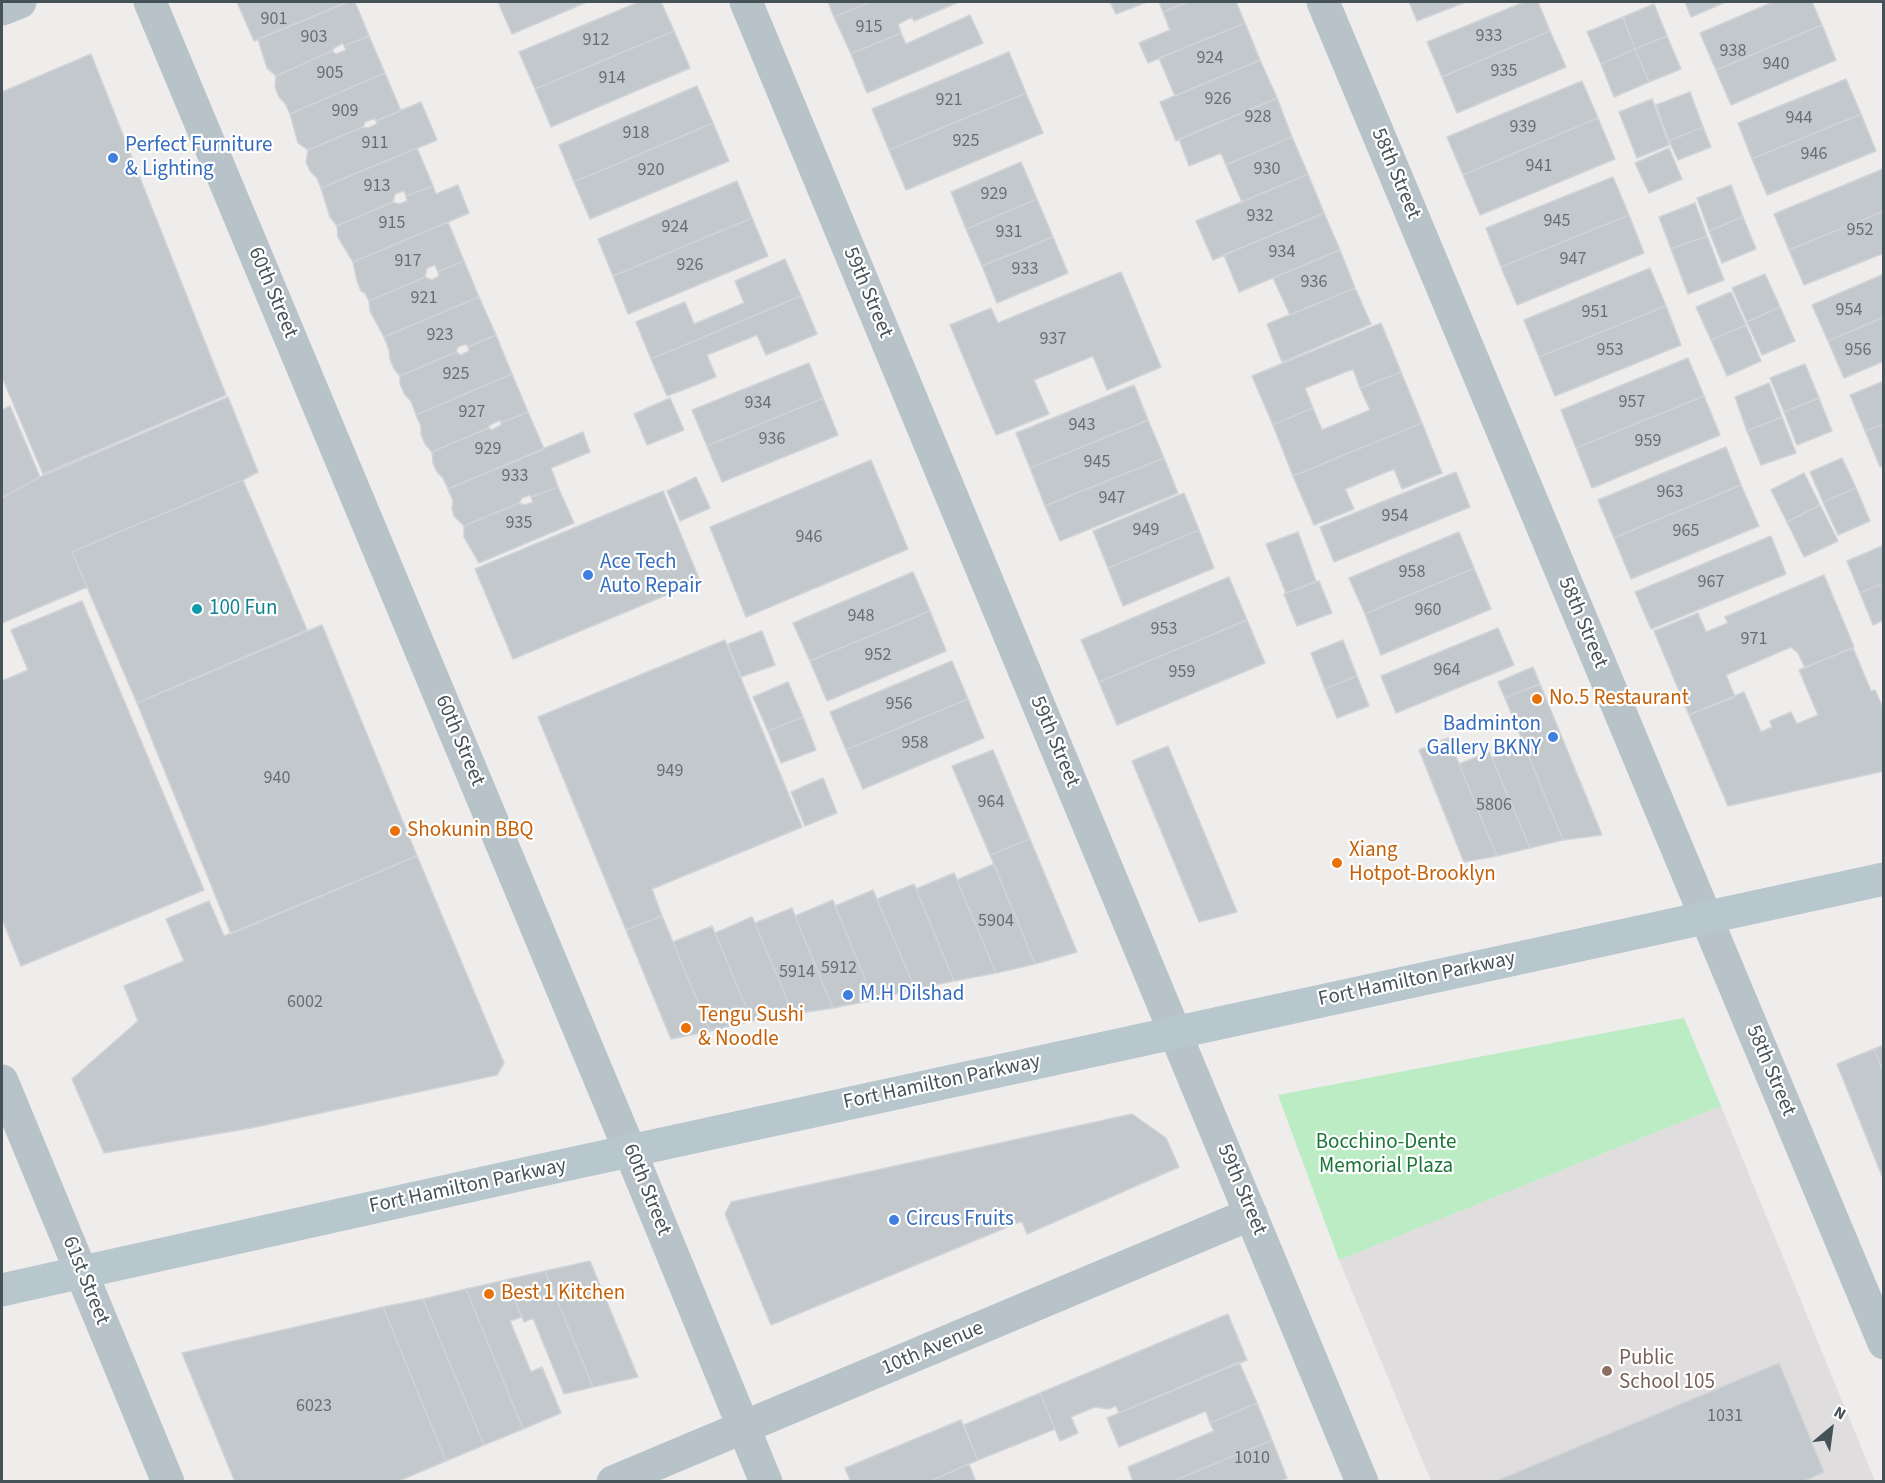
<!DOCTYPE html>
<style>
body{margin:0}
#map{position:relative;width:1885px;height:1483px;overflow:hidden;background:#efecec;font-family:"Source Sans 3",sans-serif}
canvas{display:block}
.frame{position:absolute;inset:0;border:3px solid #455358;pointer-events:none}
.north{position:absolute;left:1801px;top:1399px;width:60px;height:60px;-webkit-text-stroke:4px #fff;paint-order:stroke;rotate:29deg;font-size:16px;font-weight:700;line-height:24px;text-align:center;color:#455358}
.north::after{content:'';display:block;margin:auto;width:21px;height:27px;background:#455358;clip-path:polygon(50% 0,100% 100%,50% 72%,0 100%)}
</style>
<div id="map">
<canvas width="1885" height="1483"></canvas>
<div class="frame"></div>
<div class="north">N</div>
</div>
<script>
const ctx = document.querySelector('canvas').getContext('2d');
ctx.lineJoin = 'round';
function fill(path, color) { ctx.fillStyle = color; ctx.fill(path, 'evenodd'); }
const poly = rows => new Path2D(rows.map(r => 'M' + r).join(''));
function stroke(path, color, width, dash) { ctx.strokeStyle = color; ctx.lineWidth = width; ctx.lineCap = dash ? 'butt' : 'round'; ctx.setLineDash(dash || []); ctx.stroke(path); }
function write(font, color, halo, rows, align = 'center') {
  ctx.font = font + ' "Source Sans 3",sans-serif'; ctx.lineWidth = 4.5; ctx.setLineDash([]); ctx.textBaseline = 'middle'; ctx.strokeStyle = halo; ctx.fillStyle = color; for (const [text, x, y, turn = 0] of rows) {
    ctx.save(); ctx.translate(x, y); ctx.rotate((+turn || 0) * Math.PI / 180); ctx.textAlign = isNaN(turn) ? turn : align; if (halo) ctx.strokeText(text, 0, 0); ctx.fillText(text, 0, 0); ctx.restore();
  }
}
const education = poly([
 [1721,1106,1875,1481,1431,1481,1339,1260]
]);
const green = poly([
 [1684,1018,1721,1106,1339,1260,1278,1095]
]);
const building = poly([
 [237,2,348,2,254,41,237,2],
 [348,2,355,2,369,36,344,46,343,43,334,48,332,51,276,76,267,68,258,39,348,2],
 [498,2,587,2,512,34,498,2],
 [639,2,661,2,674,31,535,89,519,52,639,2],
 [828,2,870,2,834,17,828,2],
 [870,2,959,2,914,21,912,17,898,24,901,33,851,54,834,17,870,2],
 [1110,2,1147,2,1116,14,1110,2],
 [1159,2,1188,2,1163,12,1159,2],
 [1188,2,1236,2,1245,23,1148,63,1139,43,1170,30,1163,12,1188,2],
 [1409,2,1466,2,1417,21,1409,2],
 [1524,2,1538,2,1550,31,1442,77,1427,42,1524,2],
 [1685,2,1726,2,1691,17,1685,2],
 [1773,2,1812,2,1822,25,1716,70,1700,33,1773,2],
 [1654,4,1667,36,1635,49,1623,17,1654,4],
 [970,15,983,43,867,93,851,54,901,33,906,44,970,15],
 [1623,17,1635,49,1601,64,1587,32,1623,17],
 [1245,23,1260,60,1175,96,1159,58,1245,23],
 [1822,25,1836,60,1731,105,1716,70,1822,25],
 [674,31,690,68,551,127,535,89,674,31],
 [1550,31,1566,67,1457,113,1442,77,1550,31],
 [369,36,385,73,290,114,285,103,279,97,275,87,276,76,332,51,336,54,346,50,344,46,369,36],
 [1667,36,1681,69,1649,82,1635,49,1667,36],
 [1635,49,1649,82,1614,97,1601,64,1635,49],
 [1009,52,1026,93,889,150,872,109,1009,52],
 [91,54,226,395,43,474,2,377,2,92,91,54],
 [1260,60,1277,98,1176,141,1160,102,1260,60],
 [385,73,401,111,376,121,375,118,365,122,363,127,308,150,298,143,290,114,385,73],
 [1846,79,1861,114,1752,159,1738,123,1846,79],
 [1582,81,1598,118,1463,175,1447,137,1582,81],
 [697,86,713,123,574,182,559,145,697,86],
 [1690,92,1703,127,1669,141,1656,105,1690,92],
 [1026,93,1043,133,906,190,889,150,1026,93],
 [1277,98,1292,137,1226,165,1221,153,1189,166,1179,139,1277,98],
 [1652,99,1669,145,1637,158,1619,112,1652,99],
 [421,102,437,140,321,188,317,178,310,171,306,162,308,150,363,127,368,128,377,124,376,121,421,102],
 [1861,114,1876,151,1767,195,1752,159,1861,114],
 [1598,118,1615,159,1480,215,1463,175,1598,118],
 [713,123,729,161,590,219,574,182,713,123],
 [1703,127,1711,147,1678,160,1669,141,1703,127],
 [1292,137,1308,174,1242,202,1226,165,1292,137],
 [417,148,433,186,406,196,404,191,395,194,393,202,337,226,330,217,321,188,417,148],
 [1669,148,1682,179,1649,193,1635,163,1669,148],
 [1021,162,1037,199,966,229,951,192,1021,162],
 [1883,169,1884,211,1789,250,1774,214,1883,169],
 [1308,174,1324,213,1213,260,1196,221,1308,174],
 [1613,177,1629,215,1501,267,1486,228,1613,177],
 [737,181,752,218,613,276,598,239,737,181],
 [458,185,469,213,448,222,353,262,338,237,337,226,393,202,399,204,407,201,406,196,433,186,436,194,458,185],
 [1731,185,1743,217,1709,231,1697,198,1731,185],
 [1037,199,1053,237,982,266,966,229,1037,199],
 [1695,203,1707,236,1671,249,1659,217,1695,203],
 [1884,211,1884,253,1804,285,1789,250,1884,211],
 [1324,213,1340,250,1239,292,1224,255,1324,213],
 [1629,215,1644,253,1517,305,1501,267,1629,215],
 [1743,217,1756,249,1722,263,1709,231,1743,217],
 [752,218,768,256,628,314,613,276,752,218],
 [448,222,464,261,438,272,435,265,427,268,425,277,369,301,365,293,361,291,357,281,353,262,448,222],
 [1707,236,1724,280,1688,294,1671,249,1707,236],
 [1053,237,1068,273,997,303,982,266,1053,237],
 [1340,250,1355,288,1290,315,1273,278,1340,250],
 [785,259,801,296,651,359,636,322,685,302,694,324,744,303,735,281,785,259],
 [464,261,479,297,384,337,370,311,369,301,425,277,432,280,439,276,438,272,464,261],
 [1650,268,1666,306,1539,357,1524,320,1650,268],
 [1121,272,1161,367,1107,390,1093,356,1034,380,1049,414,996,435,950,325,991,308,998,323,1121,272],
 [1765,274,1780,307,1747,322,1732,288,1765,274],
 [1884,274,1884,317,1828,341,1812,305,1884,274],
 [1355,288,1371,324,1282,362,1267,324,1355,288],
 [1731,292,1746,325,1711,340,1696,307,1731,292],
 [801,296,817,334,766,355,757,335,707,355,716,377,667,396,651,359,801,296],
 [479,297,496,335,468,347,466,344,458,347,456,352,400,376,394,369,390,359,389,350,384,337,479,297],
 [1666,306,1681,345,1555,396,1539,357,1666,306],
 [1780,307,1795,341,1762,355,1747,322,1780,307],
 [1884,317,1884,361,1844,378,1828,341,1884,317],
 [1381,323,1401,372,1360,388,1353,369,1305,388,1313,408,1273,425,1252,376,1381,323],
 [1746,325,1761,361,1727,376,1711,340,1746,325],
 [496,335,512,374,416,415,411,401,405,395,400,384,400,376,456,352,461,355,469,351,468,347,496,335],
 [1688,358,1704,396,1576,448,1561,410,1688,358],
 [809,363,823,398,707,446,692,410,809,363],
 [1805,364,1819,398,1784,412,1770,378,1805,364],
 [1401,372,1422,423,1293,476,1273,425,1313,408,1322,430,1370,410,1360,388,1401,372],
 [512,374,528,412,501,423,500,420,490,425,488,428,432,452,425,444,421,434,421,426,416,415,512,374],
 [1884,381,1884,424,1865,431,1850,395,1884,381],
 [1769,383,1782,417,1747,431,1735,397,1769,383],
 [1134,385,1148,420,1030,468,1016,433,1134,385],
 [1704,396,1720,435,1592,488,1576,448,1704,396],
 [228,397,258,472,243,480,72,552,87,587,2,623,2,498,40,477,228,397],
 [670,398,684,430,647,445,634,414,670,398],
 [823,398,838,435,722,482,707,446,823,398],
 [1819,398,1832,431,1797,445,1784,412,1819,398],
 [10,406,40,477,2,498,2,410,10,406],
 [528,412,544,449,448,489,443,478,437,472,433,463,432,452,488,428,492,430,501,425,501,423,528,412],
 [1782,417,1796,453,1761,465,1747,431,1782,417],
 [1148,420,1164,458,1045,506,1030,468,1148,420],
 [1422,423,1442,473,1402,489,1394,469,1345,489,1354,509,1314,525,1293,476,1422,423],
 [1884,424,1884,466,1880,467,1865,431,1884,424],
 [583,432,590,452,551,468,558,487,531,497,530,495,522,498,519,503,464,526,454,516,452,509,453,501,448,489,583,432],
 [1726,447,1741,485,1614,538,1598,500,1726,447],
 [1164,458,1178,493,1060,541,1045,506,1164,458],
 [1842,458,1856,488,1823,502,1810,472,1842,458],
 [871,460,908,549,746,617,710,527,871,460],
 [1456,472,1470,507,1334,562,1320,527,1456,472],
 [1804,473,1820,505,1787,522,1771,490,1804,473],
 [696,477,710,508,680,521,667,491,696,477],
 [243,480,307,630,137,703,72,552,243,480],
 [1741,485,1759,526,1631,579,1614,538,1741,485],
 [558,487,574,523,479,563,464,537,464,526,519,503,525,505,533,502,531,497,558,487],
 [1856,488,1870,521,1838,535,1823,502,1856,488],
 [663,491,700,581,513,659,475,569,663,491],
 [1184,493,1199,530,1108,568,1093,531,1184,493],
 [1820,505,1838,541,1804,557,1787,522,1820,505],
 [1199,530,1214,568,1123,606,1108,568,1199,530],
 [1298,532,1316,581,1286,593,1266,544,1298,532],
 [1459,532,1474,568,1365,614,1349,578,1459,532],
 [1771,536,1786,574,1651,629,1635,592,1771,536],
 [1882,546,1884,551,1884,583,1860,593,1847,561,1882,546],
 [1474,568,1491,609,1381,655,1365,614,1474,568],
 [913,572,930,611,810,661,793,623,913,572],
 [1824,575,1854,647,1805,668,1798,653,1791,647,1726,675,1735,697,1689,715,1654,631,1698,613,1706,632,1728,623,1725,617,1824,575],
 [1229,577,1247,620,1099,682,1081,640,1229,577],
 [1319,581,1332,613,1297,626,1284,594,1319,581],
 [1884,583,1884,620,1873,625,1860,593,1884,583],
 [82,601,204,890,21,966,2,919,2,681,28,670,11,630,82,601],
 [930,611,946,651,827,701,810,661,930,611],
 [1247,620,1265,663,1117,725,1099,682,1247,620],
 [322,625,417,856,231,934,137,703,322,625],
 [1498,628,1514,665,1396,713,1381,676,1498,628],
 [762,631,775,665,741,677,728,644,762,631],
 [725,640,802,827,652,889,662,916,626,930,538,717,725,640],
 [1343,640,1357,676,1325,689,1311,653,1343,640],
 [1853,648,1871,691,1875,690,1884,710,1884,771,1728,806,1689,715,1744,692,1761,732,1772,727,1770,721,1791,712,1797,724,1818,715,1799,670,1853,648],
 [952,661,968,699,846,750,830,712,952,661],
 [1533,667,1540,684,1505,698,1498,682,1533,667],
 [1357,676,1369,706,1337,718,1325,689,1357,676],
 [788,682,803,717,768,731,753,697,788,682],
 [1540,684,1602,835,1563,840,1505,698,1540,684],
 [968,699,984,738,863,789,846,750,968,699],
 [803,717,816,750,781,763,768,731,803,717],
 [1448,738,1459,764,1497,856,1464,862,1419,750,1448,738],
 [1524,745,1563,840,1530,848,1492,758,1524,745],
 [1168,746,1186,789,1237,912,1199,922,1132,761,1168,746],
 [993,750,1030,839,990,855,952,766,993,750],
 [1489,752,1492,758,1530,848,1497,856,1459,764,1489,752],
 [823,778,837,813,805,826,791,792,823,778],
 [1030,839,1077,952,1035,964,990,855,1030,839],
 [417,856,504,1063,497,1075,251,1128,104,1153,72,1079,138,1021,124,986,184,961,166,919,209,901,224,936,417,856],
 [994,864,1035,964,996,973,957,880,994,864],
 [954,873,957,880,996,973,954,981,916,889,954,873],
 [914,884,954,981,915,989,877,899,914,884],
 [873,890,915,989,874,1000,835,906,873,890],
 [833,900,835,906,874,1000,833,1008,804,938,795,916,833,900],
 [792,908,795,916,833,1008,793,1014,755,923,792,908],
 [662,916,673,942,710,1031,671,1039,626,930,662,916],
 [752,917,755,923,793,1014,752,1021,715,933,752,917],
 [712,926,752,1021,710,1031,673,942,712,926],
 [1884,1045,1884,1074,1874,1049,1884,1045],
 [1874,1049,1884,1074,1884,1181,1837,1064,1874,1049],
 [1132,1114,1166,1138,1179,1167,1027,1234,1022,1221,771,1325,725,1214,731,1202,1132,1114],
 [590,1261,638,1377,593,1387,545,1271,590,1261],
 [545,1271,593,1387,564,1394,533,1318,524,1322,506,1280,545,1271],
 [506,1280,522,1317,510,1321,531,1372,542,1367,561,1413,523,1429,466,1289,506,1280],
 [466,1289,523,1429,484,1445,423,1299,466,1289],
 [423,1299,484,1445,446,1461,383,1307,423,1299],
 [383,1307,446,1461,396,1482,235,1482,182,1353,383,1307],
 [1228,1314,1247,1360,1119,1413,1116,1406,1108,1409,1095,1407,1071,1417,1078,1433,1060,1441,1040,1393,1228,1314],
 [1239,1362,1257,1403,1210,1423,1206,1411,1119,1447,1107,1418,1239,1362],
 [1779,1363,1824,1472,1802,1482,1494,1482,1779,1363],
 [1040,1393,1055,1429,978,1460,964,1425,1040,1393],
 [1257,1403,1272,1440,1171,1482,1133,1482,1128,1467,1214,1431,1210,1423,1257,1403],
 [961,1420,978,1460,928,1482,851,1482,845,1468,961,1420],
 [1272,1440,1287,1478,1279,1482,1171,1482,1272,1440],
 [969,1464,976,1482,928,1482,969,1464]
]);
const street = poly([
 [150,2,630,1151,766,1482],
 [746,2,1362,1482],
 [1323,2,1884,1343],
 [2,9,20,2],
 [2,1081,168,1482],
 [613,1482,1251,1214]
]);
const secondary = poly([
 [2,1290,528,1173,1884,879]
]);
const markers = [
 [113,158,6,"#3f7fe0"],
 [588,575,6,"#3f7fe0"],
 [197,609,6,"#0f9aa8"],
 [1537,699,6,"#e8710a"],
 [1553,737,6,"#3f7fe0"],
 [395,831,6,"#e8710a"],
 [1337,863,6,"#e8710a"],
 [848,995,6,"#3f7fe0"],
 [686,1028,6,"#e8710a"],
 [894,1220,6,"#3f7fe0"],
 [489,1294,6,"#e8710a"],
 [1607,1371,6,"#8d6e63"]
];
const numberNames = [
 ["901",274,20],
 ["915",869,28],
 ["933",1489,37],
 ["903",314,38],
 ["912",596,41],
 ["938",1733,52],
 ["924",1210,59],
 ["940",1776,65],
 ["935",1504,72],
 ["905",330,74],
 ["914",612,79],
 ["926",1218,100],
 ["921",949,101],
 ["909",345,112],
 ["928",1258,118],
 ["944",1799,119],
 ["939",1523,128],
 ["918",636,134],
 ["925",966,142],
 ["911",375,144],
 ["946",1814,155],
 ["941",1539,167],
 ["930",1267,170],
 ["920",651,171],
 ["913",377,187],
 ["929",994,195],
 ["932",1260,217],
 ["945",1557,222],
 ["915",392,224],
 ["924",675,228],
 ["952",1860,231],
 ["931",1009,233],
 ["934",1282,253],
 ["947",1573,260],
 ["917",408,262],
 ["926",690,266],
 ["933",1025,270],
 ["936",1314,283],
 ["921",424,299],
 ["954",1849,311],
 ["951",1595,313],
 ["923",440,336],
 ["937",1053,340],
 ["953",1610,351],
 ["956",1858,351],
 ["925",456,375],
 ["957",1632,403],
 ["934",758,404],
 ["927",472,413],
 ["943",1082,426],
 ["936",772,440],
 ["959",1648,442],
 ["929",488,450],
 ["945",1097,463],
 ["933",515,477],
 ["963",1670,493],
 ["947",1112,499],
 ["954",1395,517],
 ["935",519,524],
 ["949",1146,531],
 ["965",1686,532],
 ["946",809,538],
 ["958",1412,573],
 ["967",1711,583],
 ["960",1428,611],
 ["948",861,617],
 ["953",1164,630],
 ["971",1754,640],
 ["952",878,656],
 ["964",1447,671],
 ["959",1182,673],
 ["956",899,705],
 ["958",915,744],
 ["949",670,772],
 ["940",277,779],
 ["964",991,803],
 ["5806",1494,806],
 ["5904",996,922],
 ["5912",839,969],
 ["5914",797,973],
 ["6002",305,1003],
 ["6023",314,1407],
 ["1031",1725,1417],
 ["1010",1252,1459]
];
const shopNames = [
 ["Perfect Furniture",125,146],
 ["& Lighting",125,170],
 ["Ace Tech",600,563],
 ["Auto Repair",600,587],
 ["Badminton",1541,725,"right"],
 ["Gallery BKNY",1541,749,"right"],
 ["M.H Dilshad",860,995],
 ["Circus Fruits",906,1220]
];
const streetNames = [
 ["58th Street",1395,174,67],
 ["60th Street",272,293,67],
 ["59th Street",867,293,67],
 ["58th Street",1582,623,67],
 ["60th Street",459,741,67],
 ["59th Street",1054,742,67],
 ["Fort Hamilton Parkway",1417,980,-12],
 ["58th Street",1770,1071,67],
 ["Fort Hamilton Parkway",942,1083,-12],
 ["Fort Hamilton Parkway",468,1187,-12],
 ["60th Street",646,1190,68],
 ["59th Street",1241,1190,67],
 ["61st Street",85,1281,68],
 ["10th Avenue",933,1349,-23]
];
const cultureNames = [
 ["100 Fun",209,609]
];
const foodNames = [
 ["No.5 Restaurant",1549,699],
 ["Shokunin BBQ",407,831],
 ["Xiang",1349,851],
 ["Hotpot-Brooklyn",1349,875],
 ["Tengu Sushi",698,1016],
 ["& Noodle",698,1040],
 ["Best 1 Kitchen",501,1294]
];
const parkNames = [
 ["Bocchino-Dente",1386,1143],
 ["Memorial Plaza",1386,1167]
];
const educationNames = [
 ["Public",1619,1359],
 ["School 105",1619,1383]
];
fill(education, '#dfdddd');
fill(green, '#bbecc4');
fill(building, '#c3c8cc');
stroke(building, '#d0d3d7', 1.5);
stroke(street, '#b7c3c8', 33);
stroke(secondary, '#b8c6cd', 33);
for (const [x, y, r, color] of markers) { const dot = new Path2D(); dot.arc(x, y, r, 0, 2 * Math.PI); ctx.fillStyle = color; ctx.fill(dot); stroke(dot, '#fff', 2); }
write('18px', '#647075', null, numberNames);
write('21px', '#366cbe', '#fff', shopNames, 'left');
write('21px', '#455358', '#fff', streetNames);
write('21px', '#0d838f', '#fff', cultureNames, 'left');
write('21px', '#c56008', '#fff', foodNames, 'left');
write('21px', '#1a7537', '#fff', parkNames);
write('21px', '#785e54', '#fff', educationNames, 'left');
</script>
